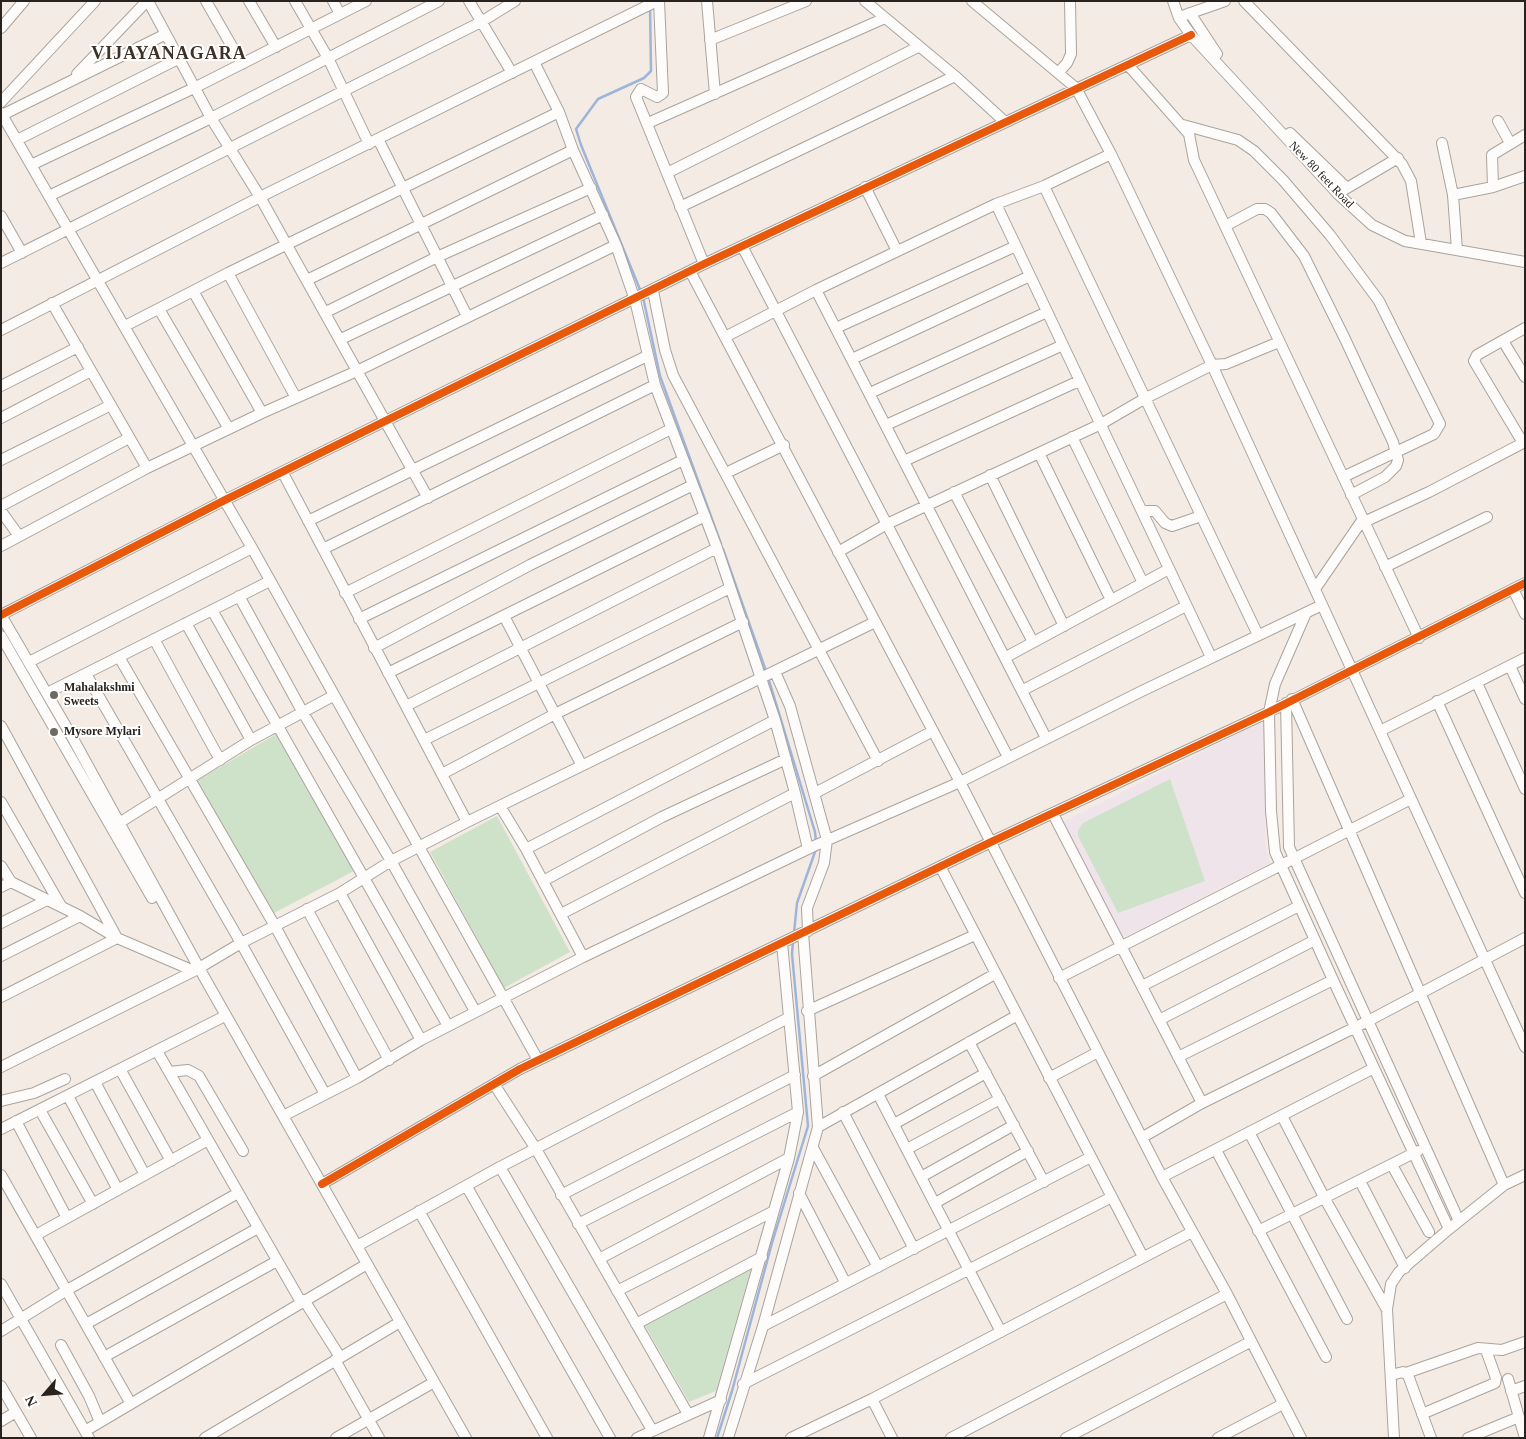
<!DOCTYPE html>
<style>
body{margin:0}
#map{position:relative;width:1526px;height:1439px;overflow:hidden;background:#f4ece4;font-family:"Times New Roman",serif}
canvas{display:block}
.frame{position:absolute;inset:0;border:2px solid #28231e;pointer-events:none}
.north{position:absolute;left:20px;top:1369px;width:50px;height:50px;-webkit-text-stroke:4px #fff;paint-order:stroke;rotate:243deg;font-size:14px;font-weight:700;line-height:20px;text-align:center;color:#28231e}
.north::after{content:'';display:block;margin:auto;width:18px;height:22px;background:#28231e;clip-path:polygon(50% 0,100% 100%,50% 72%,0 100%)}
</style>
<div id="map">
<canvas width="1526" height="1439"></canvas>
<div class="frame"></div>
<div class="north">N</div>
</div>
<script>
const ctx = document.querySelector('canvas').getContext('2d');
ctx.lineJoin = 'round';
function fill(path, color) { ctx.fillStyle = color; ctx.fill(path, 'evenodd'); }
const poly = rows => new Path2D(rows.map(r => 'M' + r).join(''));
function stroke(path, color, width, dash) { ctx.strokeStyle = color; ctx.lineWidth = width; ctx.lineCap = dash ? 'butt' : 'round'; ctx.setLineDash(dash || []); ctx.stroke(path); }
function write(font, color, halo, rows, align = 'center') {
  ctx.font = font + ' "Times New Roman",serif'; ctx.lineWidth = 4; ctx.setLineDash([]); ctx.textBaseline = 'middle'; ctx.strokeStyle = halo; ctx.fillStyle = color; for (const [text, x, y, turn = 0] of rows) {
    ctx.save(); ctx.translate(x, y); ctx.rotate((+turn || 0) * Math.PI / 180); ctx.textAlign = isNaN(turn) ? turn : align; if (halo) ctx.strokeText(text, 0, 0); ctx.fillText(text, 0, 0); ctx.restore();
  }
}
const education = poly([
 [1267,719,1265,844,1270,863,1123,938,1063,822]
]);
const green = poly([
 [276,734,354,871,272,914,195,782],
 [1170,779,1205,881,1118,913,1078,836,1078,830,1083,823],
 [497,816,570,952,504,988,430,852],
 [752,1265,716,1391,689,1402,644,1324]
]);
const stream = poly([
 [641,292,581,145,576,129,598,99,644,78,651,71,650,7],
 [643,297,660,376,721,544],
 [723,549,766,671],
 [768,677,815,832,816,841],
 [794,933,797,903,816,849],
 [717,1438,732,1391,772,1243,808,1126,792,954,793,941]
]);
const minor = poly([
 [148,1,211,118,260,197,428,498],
 [206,1,242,64],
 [249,1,276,47],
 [295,1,328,58,369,144],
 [333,1,340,14],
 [469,1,512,73],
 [659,1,663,93,657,97,641,89,636,97,704,264],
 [707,1,715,94],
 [865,1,955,76,1004,121],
 [972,1,1076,88,1111,154,1212,365,1525,1047],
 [1173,1,1179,18,1191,35,1338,194,1372,225,1405,241,1525,262],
 [1244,1,1402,164,1411,181,1421,243],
 [1190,13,1217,54],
 [1185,15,1225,1],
 [1,28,24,1],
 [710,40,806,1],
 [534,62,559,112,573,150,616,245,635,300,655,385,717,548,775,720,795,793,808,849],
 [1128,65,1189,134,1194,160,1419,638],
 [1058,73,1067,63,1071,54,1070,1],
 [77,74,147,1],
 [1,102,95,1],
 [1,113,252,548,538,1060],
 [2,115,164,35],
 [1498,121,1510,143],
 [648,123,885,18],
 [1183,125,1238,140,1254,151,1283,180,1330,235,1379,301,1440,424,1434,434,1343,477],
 [1290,133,1347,188],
 [378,139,467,316],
 [17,140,178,59],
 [1442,143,1453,195,1457,250],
 [31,165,194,88,366,1],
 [667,173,918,47],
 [1044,186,1258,635],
 [865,187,897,251],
 [1493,187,1492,155,1525,135],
 [1342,191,1398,158],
 [1453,195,1493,187,1525,176],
 [49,196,211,118,439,1],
 [996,204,1211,657],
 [680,207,955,76],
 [1,216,22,253],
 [1225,226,1257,209,1265,209,1271,213,1304,256,1345,339,1393,442,1398,460,1396,466,1385,477,1351,495],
 [742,246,1008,757],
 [1,263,481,22,515,1],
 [690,271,960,782,1162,1177,1227,1294,1301,1438],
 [228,273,296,398],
 [307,280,573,150],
 [816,290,1046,738],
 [193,291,262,413],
 [653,291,665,350,673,375,878,761],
 [52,303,147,468],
 [159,309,229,429],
 [326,312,437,257,591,188],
 [125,326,228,273,559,112],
 [836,328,1016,246],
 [1,330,260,197,657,1],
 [725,337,816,290,996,204,1044,186,1111,154],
 [341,339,603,215],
 [1503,341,1525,377],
 [852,359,1030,276],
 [1,386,78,347],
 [870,393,1047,312],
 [1,418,91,371],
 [886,425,1063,345],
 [1072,437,1143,583],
 [1523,443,1474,361,1477,355,1525,328],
 [1039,453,1111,600],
 [1,460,111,405],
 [904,461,1079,381],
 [283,473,467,822],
 [726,473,784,445],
 [990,475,1064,626],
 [954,492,1033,642],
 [1,506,129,438],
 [1,511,19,536],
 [1142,511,1155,511,1165,523,1172,526,1201,516],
 [308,521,647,356],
 [1364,522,1429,492,1525,442],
 [1,546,147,468,262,413,357,371,616,245],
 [323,549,655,385],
 [838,552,887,524,1101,424,1144,399,1212,365,1226,364,1279,342],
 [1385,567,1487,517],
 [1315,589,1363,519],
 [1513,589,1525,614],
 [345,593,671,429],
 [239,596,302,711,391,861,475,1011],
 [212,610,448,1026],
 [1306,613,1275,684,1269,712,1271,811,1275,852,1333,980,1449,1229],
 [1,615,225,500,704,264,1191,35],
 [1,615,71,735,199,968,466,1438],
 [504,616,581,764],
 [359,619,683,460],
 [186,623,251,740],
 [1,636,152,898],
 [154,639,220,760],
 [374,648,530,565,693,485],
 [119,657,275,926,357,1078],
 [1006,657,1169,569],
 [29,662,252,548],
 [1510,666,1525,699],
 [775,672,790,706,827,840,824,863,807,908,808,931],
 [388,673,705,516],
 [86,674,241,943,325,1094],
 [1477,683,1525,789],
 [1023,690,1186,606],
 [47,693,270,581],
 [1292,699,1504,1185,1525,1175],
 [1437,701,1525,893],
 [1286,703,1289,847,1459,1221],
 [406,706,717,548],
 [1,726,117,938,1,997],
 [1380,731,1525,658],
 [424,740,730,588],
 [442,774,555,714,743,622],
 [815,793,933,731],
 [1,802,61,906],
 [500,806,526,849,583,957],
 [1053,814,1202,1103],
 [119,823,251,740,333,696],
 [526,849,775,720],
 [1,866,11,882,80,916,117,938,194,971],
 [941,868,1143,1257],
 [543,881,662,817,786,759],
 [1,887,11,882],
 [340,893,421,1040],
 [307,909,389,1060],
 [561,914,795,793],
 [1,923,47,900],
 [1,956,80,916],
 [1059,978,1411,799],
 [1142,986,1299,906],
 [807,1011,975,935],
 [1159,1020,1315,940],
 [969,1042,1044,1182],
 [157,1051,301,1302],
 [1178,1057,1333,980],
 [1,1067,194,971,241,943,340,893,391,861,467,822,875,622],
 [120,1069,171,1161],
 [169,1072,188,1070,199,1076,243,1151],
 [813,1076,995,974],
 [1049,1078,1098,1052],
 [95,1082,145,1175],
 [494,1084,536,1149,688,1414],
 [878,1094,1001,1332],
 [68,1096,118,1190],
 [1,1101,34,1093,65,1079],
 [40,1110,93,1204],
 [843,1112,914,1249],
 [283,1116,357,1078,421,1040,583,957,814,846,960,782,1142,691,1322,605],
 [1282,1116,1325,1199,1386,1308],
 [16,1121,67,1218],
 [894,1124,986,1073],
 [818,1127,1016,1016],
 [1,1129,221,1018],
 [1249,1132,1347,1319],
 [1143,1137,1202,1103,1368,1021,1525,938],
 [813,1148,878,1267],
 [907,1149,1000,1099],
 [1216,1150,1326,1357],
 [1392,1165,1429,1232],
 [500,1167,652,1430],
 [1,1175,131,1404],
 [921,1177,1014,1125],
 [1162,1177,1374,1068],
 [1360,1181,1405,1268],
 [322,1184,520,1069,991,842,1269,712,1525,583],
 [467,1187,610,1438],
 [799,1193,845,1282],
 [561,1195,795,1075],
 [935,1203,1028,1151],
 [419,1211,547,1438],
 [578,1224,798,1112],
 [1258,1231,1418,1151],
 [36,1235,208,1140],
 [357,1246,500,1167,788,1018],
 [599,1259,789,1158],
 [1,1284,89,1438],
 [617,1291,772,1212],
 [304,1300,340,1357],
 [86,1324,258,1228],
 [636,1324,762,1257],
 [763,1326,1091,1157],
 [1,1331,67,1290,238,1193],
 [61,1345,89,1396,100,1422],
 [104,1357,277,1261],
 [335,1360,379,1438],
 [1406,1373,1478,1348,1502,1350,1525,1342],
 [1391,1375,1403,1372,1408,1375,1431,1438],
 [1508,1379,1525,1438],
 [743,1384,1112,1197],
 [1,1386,31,1438],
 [1511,1391,1525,1386],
 [872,1399,892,1438],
 [1422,1414,1495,1383,1496,1378,1486,1350],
 [1,1421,16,1412],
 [85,1431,362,1267],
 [205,1438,395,1325],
 [336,1438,429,1385],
 [637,1438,721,1400],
 [709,1438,789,1158,798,1112,782,943],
 [728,1438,763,1326,818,1127,803,933],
 [791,1438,872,1399,1192,1232],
 [951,1438,1227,1294],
 [1066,1438,1250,1342],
 [1218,1438,1283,1404],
 [1394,1438,1387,1309,1391,1284,1399,1272,1449,1229,1504,1185],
 [1468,1438,1519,1417]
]);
const cycleway = poly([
 [1,615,225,500,704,264,1191,35],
 [322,1184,520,1069,991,842,1269,712,1525,583]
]);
const markers = [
 [54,695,5,"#6f6963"],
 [54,732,5,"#6f6963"]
];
const streetNames = [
 ["New 80 feet Road",1321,175,46]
];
const poiNames = [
 ["Mahalakshmi",64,688],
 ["Sweets",64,702],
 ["Mysore Mylari",64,732]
];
const districtNames = [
 ["VIJAYANAGARA",169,54]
];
fill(education, '#f0e4eb');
fill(green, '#cee2ca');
stroke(stream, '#9db5db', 2.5);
stroke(minor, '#a9a39e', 12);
stroke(minor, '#fdfcfb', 10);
stroke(cycleway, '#e8590c', 8);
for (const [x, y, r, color] of markers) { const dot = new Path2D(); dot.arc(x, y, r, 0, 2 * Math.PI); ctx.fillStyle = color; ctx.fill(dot); stroke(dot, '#fff', 2); }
write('12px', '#28231e', '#fff', streetNames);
write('bold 12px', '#28231e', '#fff', poiNames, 'left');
ctx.letterSpacing = '1px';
write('bold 18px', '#3d3228', '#fff', districtNames);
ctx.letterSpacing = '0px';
</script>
